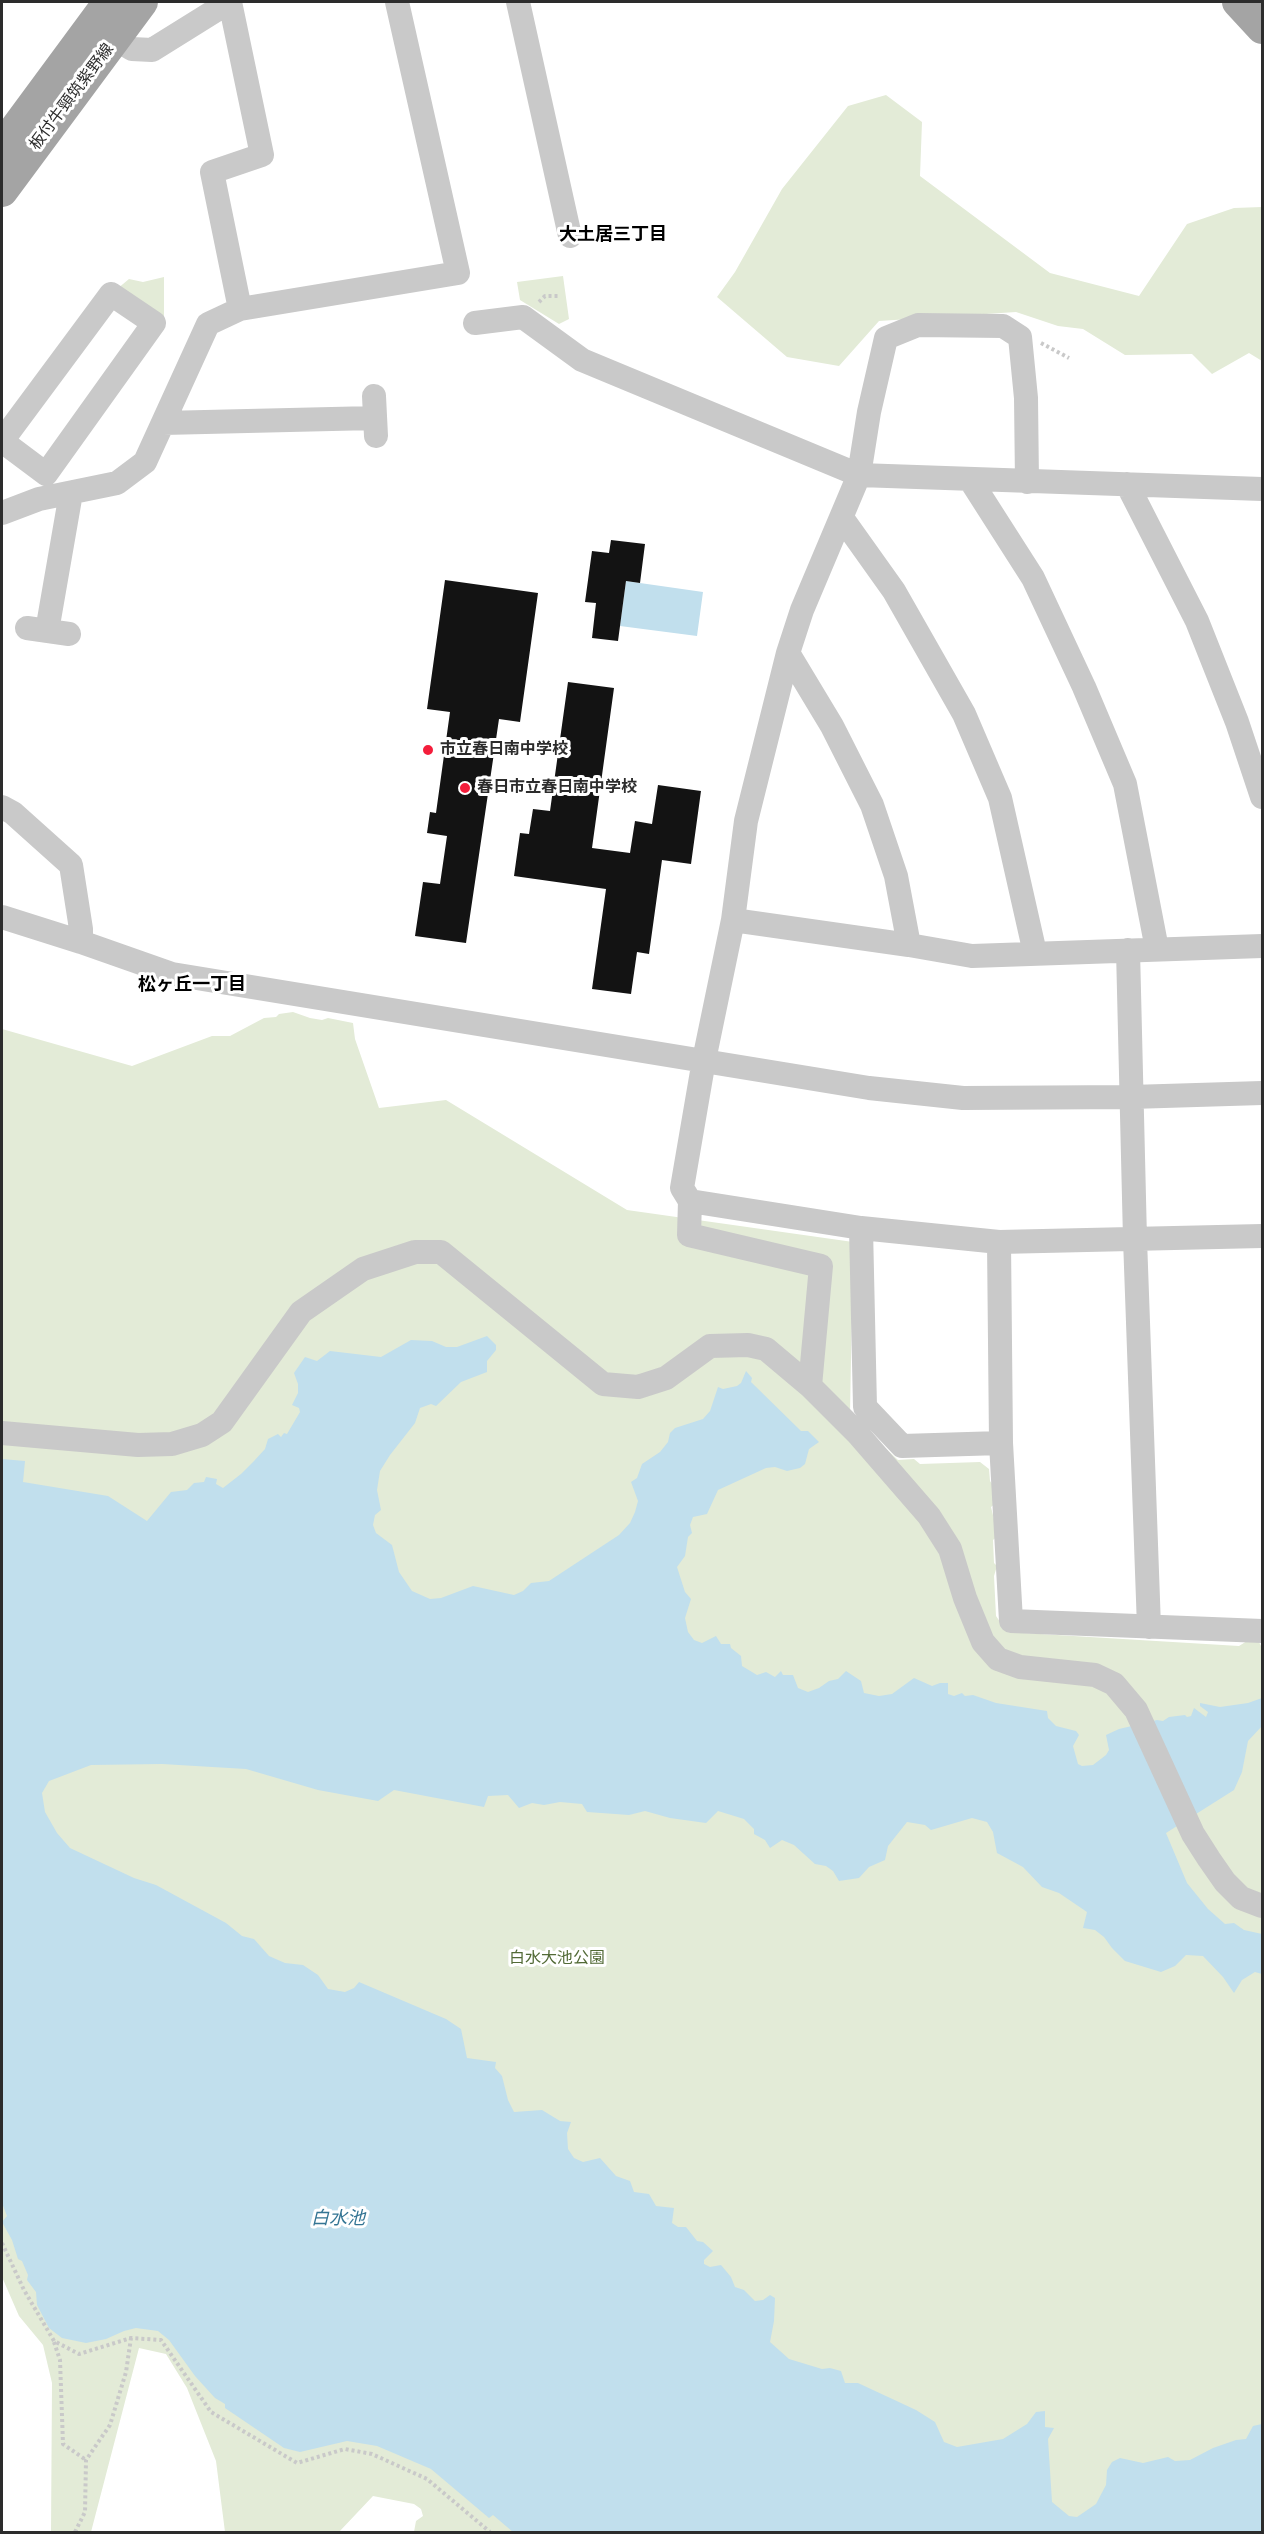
<!DOCTYPE html>
<meta charset="utf-8">
<style>
body{margin:0}
#map{position:relative;width:1264px;height:2534px;overflow:hidden;background:#fff;font-family:"Archivo Narrow",sans-serif}
canvas{display:block}
.frame{position:absolute;inset:0;border:3px solid #2c2c2c;pointer-events:none}
</style>
<div id="map">
<canvas width="1264" height="2534"></canvas>
<div class="frame"></div>
</div>
<script>
const ctx = document.querySelector('canvas').getContext('2d');
ctx.lineJoin = 'round';
function fill(path, color) { ctx.fillStyle = color; ctx.fill(path, 'evenodd'); }
const poly = rows => new Path2D(rows.map(r => 'M' + r).join(''));
function stroke(path, color, width, dash) { ctx.strokeStyle = color; ctx.lineWidth = width; ctx.lineCap = dash ? 'butt' : 'round'; ctx.setLineDash(dash || []); ctx.stroke(path); }
function write(font, color, halo, rows, align = 'center') {
  ctx.font = font + ' "Archivo Narrow","Noto Sans JP",sans-serif'; ctx.lineWidth = 6; ctx.setLineDash([]); ctx.textBaseline = 'middle'; ctx.strokeStyle = halo; ctx.fillStyle = color; for (const [text, x, y, turn = 0] of rows) {
    ctx.save(); ctx.translate(x, y); ctx.rotate((+turn || 0) * Math.PI / 180); ctx.textAlign = isNaN(turn) ? turn : align; if (halo) ctx.strokeText(text, 0, 0); ctx.fillText(text, 0, 0); ctx.restore();
  }
}
const green = poly([
 [886,95,922,122,920,176,1050,273,1139,296,1187,224,1234,208,1262,207,1262,361,1249,353,1212,374,1192,354,1125,355,1083,329,1058,326,1016,312,879,321,839,366,787,357,717,297,735,272,782,189,848,106],
 [563,276,569,319,559,324,520,300,517,282],
 [164,277,164,316,154,323,111,294,129,279,143,282],
 [293,1012,310,1018,322,1020,328,1018,353,1023,355,1039,379,1108,446,1100,627,1210,853,1242,850,1415,898,1460,914,1459,920,1464,980,1462,989,1469,990,1481,995,1488,997,1502,991,1507,998,1536,993,1540,994,1563,997,1566,994,1576,996,1616,1007,1632,1239,1646,1247,1641,1259,1642,1262,1648,1262,2532,414,2532,416,2521,423,2516,421,2509,414,2504,373,2496,339,2532,225,2532,216,2461,187,2388,166,2354,139,2348,91,2532,51,2532,52,2383,43,2345,19,2316,2,2277,2,1029,132,1066,212,1036,230,1036,264,1018,276,1017,279,1014]
]);
const water = poly([
 [626,581,703,592,697,636,620,626],
 [487,1336,496,1345,496,1350,487,1361,487,1372,461,1382,436,1406,431,1404,420,1408,415,1423,390,1455,380,1471,377,1490,381,1510,375,1515,373,1525,376,1533,392,1545,399,1572,412,1591,430,1599,441,1598,473,1586,514,1595,523,1591,531,1583,549,1581,619,1535,630,1523,635,1512,638,1501,631,1482,637,1478,642,1464,660,1452,668,1442,670,1433,675,1428,703,1419,710,1411,718,1387,723,1389,737,1386,741,1383,746,1371,752,1378,751,1382,801,1431,808,1431,819,1442,809,1449,805,1464,800,1468,787,1471,775,1467,766,1468,718,1490,707,1514,693,1517,690,1525,692,1533,688,1537,685,1556,677,1567,685,1592,691,1599,685,1618,688,1632,694,1640,702,1643,716,1636,721,1644,730,1644,731,1648,741,1656,742,1666,757,1675,766,1672,775,1677,781,1671,783,1675,793,1675,798,1688,808,1692,819,1688,829,1681,838,1679,846,1671,861,1681,864,1693,879,1696,892,1694,914,1678,932,1686,940,1683,948,1683,948,1694,954,1696,962,1693,965,1696,973,1695,996,1703,1047,1711,1048,1718,1056,1726,1076,1731,1079,1735,1073,1746,1078,1764,1082,1766,1093,1765,1106,1755,1109,1750,1106,1735,1119,1729,1157,1720,1163,1721,1169,1717,1185,1715,1187,1717,1191,1716,1194,1708,1206,1717,1208,1712,1200,1706,1200,1703,1220,1707,1248,1703,1262,1698,1262,1726,1248,1741,1242,1772,1234,1790,1166,1833,1187,1883,1208,1909,1225,1924,1234,1923,1244,1930,1262,1934,1262,1974,1255,1972,1242,1980,1234,1993,1223,1977,1203,1956,1186,1955,1175,1966,1161,1972,1125,1961,1112,1948,1104,1937,1095,1930,1083,1928,1087,1912,1059,1893,1042,1887,1023,1867,997,1853,993,1832,987,1822,972,1818,931,1830,925,1825,907,1822,888,1846,885,1860,869,1867,859,1878,839,1881,833,1871,826,1866,815,1864,794,1845,782,1840,770,1848,765,1840,754,1834,754,1829,744,1819,718,1811,706,1823,670,1818,645,1811,629,1815,587,1812,582,1804,560,1802,544,1805,532,1803,519,1808,508,1795,488,1796,484,1807,394,1790,378,1801,318,1790,246,1769,162,1764,91,1765,49,1781,42,1793,45,1812,57,1833,70,1848,134,1878,156,1885,226,1923,242,1936,254,1939,269,1956,285,1963,303,1965,318,1975,328,1989,345,1992,354,1988,359,1982,446,2019,461,2029,467,2058,496,2062,495,2068,502,2076,508,2100,514,2112,542,2110,560,2121,571,2122,567,2133,568,2149,574,2158,583,2162,600,2158,616,2176,630,2181,634,2192,649,2194,656,2206,674,2208,672,2223,678,2227,686,2227,697,2241,703,2242,713,2251,704,2260,704,2264,710,2267,721,2265,731,2277,735,2287,744,2290,755,2301,763,2300,770,2295,775,2298,774,2321,770,2342,789,2359,822,2369,830,2368,841,2371,845,2383,858,2383,916,2410,935,2422,944,2442,957,2447,1003,2439,1027,2424,1036,2412,1045,2411,1045,2427,1054,2428,1048,2439,1052,2502,1069,2516,1077,2517,1096,2504,1106,2485,1107,2470,1112,2462,1120,2458,1143,2463,1168,2457,1175,2461,1190,2460,1213,2448,1236,2440,1246,2439,1253,2426,1262,2424,1262,2532,513,2532,493,2515,489,2518,431,2469,377,2446,347,2441,300,2452,284,2448,225,2408,225,2404,215,2398,195,2376,169,2340,158,2331,136,2328,124,2331,106,2339,86,2343,62,2338,49,2328,37,2305,36,2292,27,2280,28,2275,22,2261,18,2259,12,2240,2,2222,7,2216,2,2203,2,1459,25,1461,23,1482,108,1496,147,1521,171,1492,187,1490,194,1483,204,1482,206,1477,217,1479,216,1484,223,1488,241,1474,254,1461,265,1449,268,1439,278,1434,281,1437,284,1433,287,1434,300,1412,299,1408,292,1405,298,1393,298,1384,294,1373,305,1357,317,1361,330,1351,381,1357,411,1340,432,1341,446,1347,457,1347]
]);
const building = poly([
 [611,540,645,544,640,583,626,581,618,641,592,638,596,603,585,602,592,551,609,553],
 [445,580,538,593,520,722,499,719,466,943,415,936,423,882,440,884,447,836,427,833,430,812,436,813,450,712,427,709],
 [568,682,614,688,592,848,630,853,635,821,652,824,658,785,701,791,691,864,662,860,649,954,637,952,631,994,592,989,606,889,514,876,520,833,529,834,533,809,550,811]
]);
const path = poly([
 [539,302,545,296,560,296],
 [1041,343,1069,358],
 [2,2243,24,2290,54,2341,79,2354,131,2338,161,2340,211,2412,297,2463,345,2449,372,2454,427,2479,490,2532],
 [54,2342,60,2360,63,2444,86,2460],
 [75,2532,85,2512,86,2460,110,2425,126,2372,131,2338]
]);
const minor = poly([
 [230,2,262,155,212,172,240,309,458,273,397,2],
 [518,2,570,236],
 [115,39,132,49,152,50,229,2],
 [111,294,154,323,46,474,2,441,111,294],
 [475,323,523,317,582,360,859,475,1262,489],
 [374,396,376,436],
 [163,423,374,418],
 [971,481,1033,578,1084,687,1125,784,1157,949],
 [1027,482,1026,398,1020,337,1003,326,918,325,886,338,869,412,859,475,802,610,788,653,746,821,733,920,704,1060,682,1188,690,1201,861,1228,999,1242,1262,1236],
 [1127,484,1197,621,1237,722,1262,797],
 [2,513,39,499,117,483,145,462,208,324,240,309],
 [842,518,894,591,964,714,1000,798,1035,953],
 [27,628,69,634],
 [47,631,71,493],
 [788,653,832,726,872,805,896,876,909,945],
 [2,807,13,813,71,865,81,929,81,942],
 [2,917,81,942,172,974,869,1088,963,1098,1131,1097,1262,1093],
 [733,920,909,945,972,956,1262,946],
 [1128,950,1135,1239,1149,1627],
 [690,1201,689,1235,821,1266,810,1386],
 [861,1228,865,1407,902,1446,1001,1443],
 [999,1242,1001,1443,1011,1621,1262,1631],
 [2,1433,138,1445,172,1444,202,1435,222,1422,301,1312,363,1269,415,1252,441,1252,603,1384,638,1387,666,1378,710,1346,748,1345,766,1349,810,1386,857,1433,929,1516,950,1549,965,1598,983,1642,998,1659,1020,1667,1095,1675,1114,1684,1136,1710,1193,1834,1209,1859,1225,1882,1241,1898,1262,1906]
]);
const major = poly([
 [1238,2,1262,28],
 [2,147,109,2],
 [2,191,142,2]
]);
const markers = [
 [428,750,6,"#f41d3b"],
 [465,788,6,"#f41d3b"]
];
const streetNames = [
 ["板付牛頸筑紫野線",72,97,-53]
];
const poiNames = [
 ["市立春日南中学校",440,750],
 ["春日市立春日南中学校",477,788]
];
const parkNames = [
 ["白水大池公園",557,1959]
];
const neighbourhoodNames = [
 ["大土居三丁目",613,235],
 ["松ヶ丘一丁目",192,985]
];
const waterNames = [
 ["白水池",338,2219]
];
fill(green, '#e3ebd7');
fill(water, '#c1dfed');
fill(building, '#131313');
stroke(path, '#c9c9c9', 4, [3, 3]);
stroke(minor, '#c9c9c9', 24);
stroke(major, '#a4a4a4', 32);
for (const [x, y, r, color] of markers) { const dot = new Path2D(); dot.arc(x, y, r, 0, 2 * Math.PI); ctx.fillStyle = color; ctx.fill(dot); stroke(dot, '#fff', 2); }
write('16px', '#2c2c2c', '#fff', streetNames);
write('bold 16px', '#2c2c2c', '#fff', poiNames, 'left');
write('16px', '#526a36', '#fff', parkNames);
write('bold 18px', '#000', '#fff', neighbourhoodNames);
write('italic 18px', '#347594', '#fff', waterNames);
</script>
